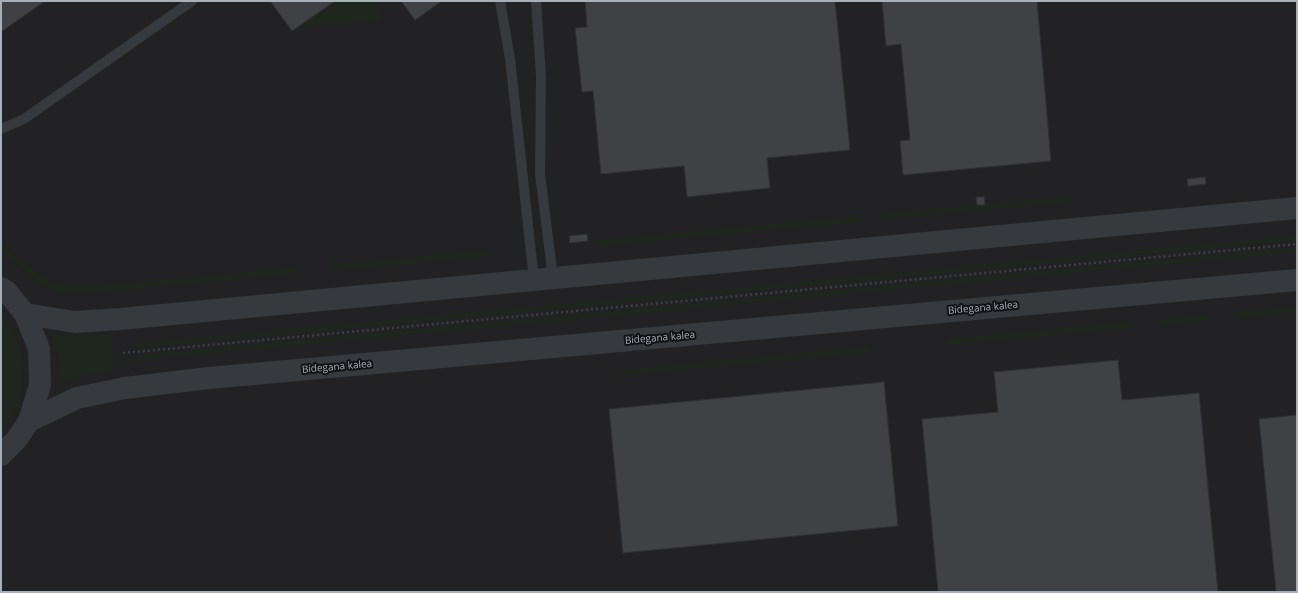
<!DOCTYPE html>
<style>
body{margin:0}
#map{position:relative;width:1298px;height:593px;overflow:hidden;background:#161618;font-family:"Open Sans",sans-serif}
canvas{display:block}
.frame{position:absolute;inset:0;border:2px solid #a7afb8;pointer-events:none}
</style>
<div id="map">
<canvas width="1298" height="593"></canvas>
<div class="frame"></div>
</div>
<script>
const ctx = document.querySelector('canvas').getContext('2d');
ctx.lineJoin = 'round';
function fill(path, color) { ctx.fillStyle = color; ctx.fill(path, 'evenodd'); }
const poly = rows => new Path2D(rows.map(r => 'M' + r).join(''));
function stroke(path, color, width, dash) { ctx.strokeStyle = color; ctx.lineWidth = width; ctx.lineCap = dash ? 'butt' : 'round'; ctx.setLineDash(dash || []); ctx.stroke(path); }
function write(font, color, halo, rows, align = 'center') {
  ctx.font = font + ' "Open Sans",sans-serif'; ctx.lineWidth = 4; ctx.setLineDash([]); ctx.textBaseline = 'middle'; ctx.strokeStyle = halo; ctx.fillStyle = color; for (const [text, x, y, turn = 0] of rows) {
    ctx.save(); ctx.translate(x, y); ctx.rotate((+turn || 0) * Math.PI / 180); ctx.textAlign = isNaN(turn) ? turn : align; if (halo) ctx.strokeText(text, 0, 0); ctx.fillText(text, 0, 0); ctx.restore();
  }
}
const built = poly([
 [1,1,1297,1,1297,592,1,592]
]);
const green = poly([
 [335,1,380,1,380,21,298,27],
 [1070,197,1070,202,881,219,880,214],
 [858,216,859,222,596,246,595,241],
 [1297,236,1297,240,135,348,135,344],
 [1,245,49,282,68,287,97,286,294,268,295,274,81,294,63,293,50,289,38,282,14,261,1,252],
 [1297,248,1297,252,136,360,136,356],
 [488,250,488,256,334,271,333,265],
 [1297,307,1297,312,1238,318,1238,312],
 [1,314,13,330,23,360,21,392,9,421,1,430],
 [1209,315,1210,320,1161,325,1161,320],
 [1130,322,1130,328,947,345,947,339],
 [111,333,115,373,85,375,57,384,59,359,51,334,73,337],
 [869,347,870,352,620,376,621,370]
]);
const building = poly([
 [1,1,45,1,1,32,1,1],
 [270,1,335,1,292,31,270,1],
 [401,1,442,1,415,20,401,1],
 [585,1,835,1,850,150,767,158,770,188,687,197,684,166,601,174,593,91,582,92,575,28,587,27,585,1],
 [882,1,1037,1,1051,161,903,175,900,141,910,140,901,44,886,46,882,1],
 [1205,177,1206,184,1188,186,1187,179,1205,177],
 [976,197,984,197,985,205,977,205,976,197],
 [587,234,588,241,570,243,569,236,587,234],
 [1118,360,1122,400,1199,393,1218,592,938,592,922,419,998,412,994,372,1118,360],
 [884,382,898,526,623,553,609,409,884,382],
 [1297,415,1297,592,1276,592,1259,419,1297,415]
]);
const path = poly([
 [123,353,1297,244]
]);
const service = poly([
 [500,1,510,59,534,280],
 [536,1,541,76,540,174,553,278],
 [1,129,24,119,192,1]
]);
const tertiary = poly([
 [1,288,7,292,25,314,39,349,40,385,29,421,17,439,1,455],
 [25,314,75,322,120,319,1297,208],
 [29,421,77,398,125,388,209,378,1297,280]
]);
const streetNames = [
 ["Bidegana kalea",983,308,-5],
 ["Bidegana kalea",660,338,-5],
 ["Bidegana kalea",337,367,-5]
];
fill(built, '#222225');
fill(green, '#1e261d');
fill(building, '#404145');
stroke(building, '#2f3034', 1);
stroke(path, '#3c4044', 2.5, [2, 3]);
stroke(service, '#36393d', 10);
stroke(tertiary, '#36393d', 22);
write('10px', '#a7afb8', '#111113', streetNames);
</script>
